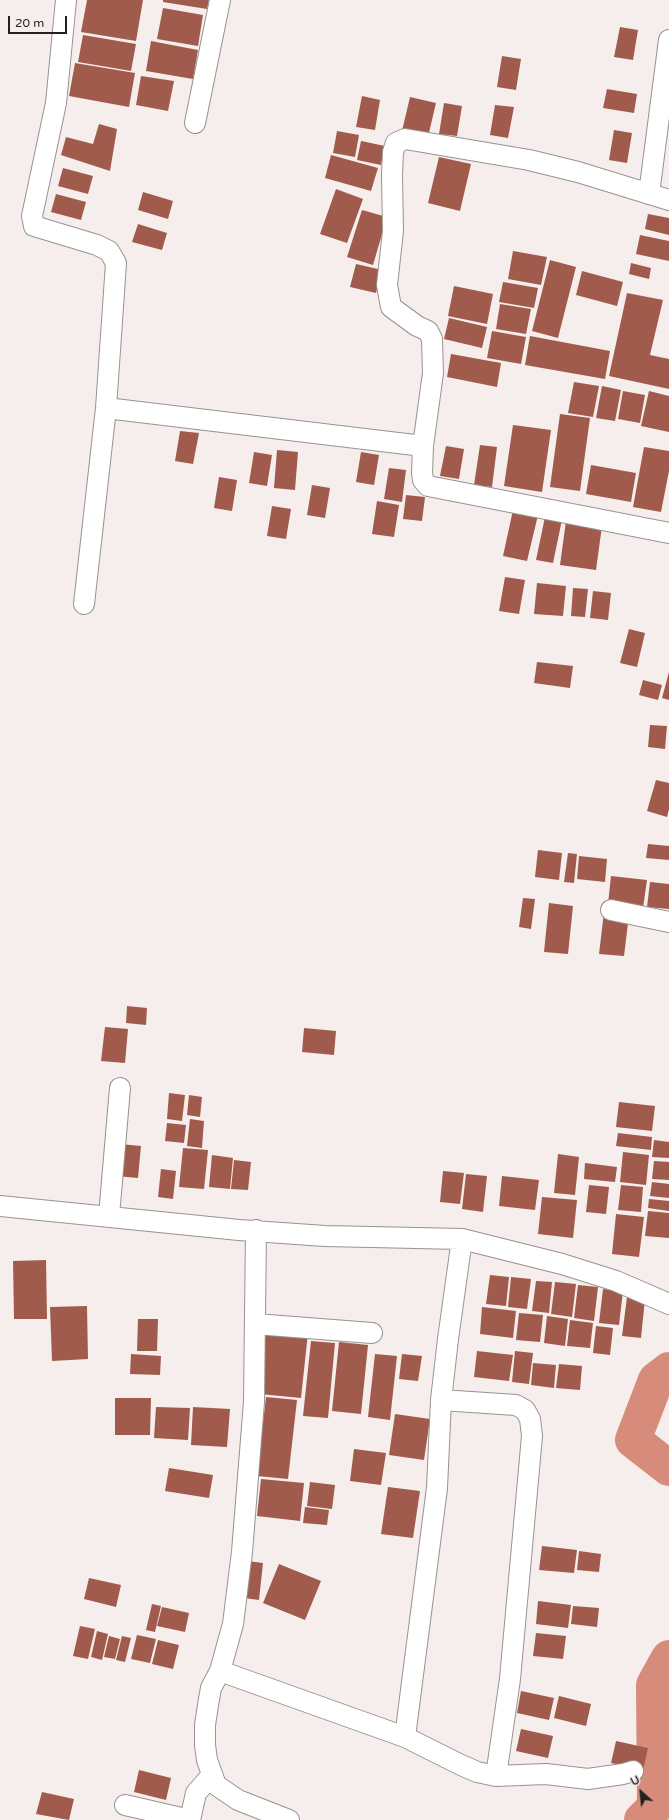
<!DOCTYPE html>
<style>
body{margin:0}
#map{position:relative;width:669px;height:1820px;overflow:hidden;background:#f5eeec;font-family:"Varela Round",sans-serif}
canvas{display:block}
.north{position:absolute;left:621px;top:1772px;width:40px;height:40px;-webkit-text-stroke:3px #f5eeec;paint-order:stroke;rotate:333deg;font-size:11px;font-weight:700;line-height:16px;text-align:center;color:#221f1f}
.north::after{content:'';display:block;margin:auto;width:14px;height:18px;background:#221f1f;clip-path:polygon(50% 0,100% 100%,50% 72%,0 100%)}
.scale{position:absolute;left:8px;top:16px;width:59px;height:18px;box-sizing:border-box;border:2px solid #221f1f;border-top:0;padding-left:5px;font-size:12px;line-height:14px;white-space:nowrap;color:#221f1f;-webkit-text-stroke:3px #f5eeec;paint-order:stroke}
</style>
<div id="map">
<canvas width="669" height="1820"></canvas>
<div class="north">U</div>
<div class="scale">20 m</div>
</div>
<script>
const ctx = document.querySelector('canvas').getContext('2d');
ctx.lineJoin = 'round';
const poly = rows => new Path2D(rows.map(r => 'M' + r).join(''));
function stroke(path, color, width, dash) { ctx.strokeStyle = color; ctx.lineWidth = width; ctx.lineCap = dash ? 'butt' : 'round'; ctx.setLineDash(dash || []); ctx.stroke(path); }
function fill(path, color) { ctx.fillStyle = color; ctx.fill(path, 'evenodd'); }
const river = poly([
 [669,1370,656,1380,633,1440,669,1468],
 [642,1820,655,1807,654,1685,669,1658]
]);
const building = poly([
 [87,0,143,0,136,41,81,32],
 [163,0,209,0,207,9,163,2],
 [163,8,203,15,198,46,157,39],
 [620,27,638,30,633,60,614,57],
 [83,35,136,44,131,71,78,62],
 [151,41,198,50,193,79,146,71],
 [502,56,521,59,516,90,497,87],
 [75,63,135,73,129,107,69,96],
 [141,76,174,81,168,111,136,105],
 [607,89,637,94,634,113,603,108],
 [362,96,380,100,375,130,356,127],
 [410,97,436,103,428,137,402,131],
 [444,103,462,106,457,136,439,134],
 [495,105,514,107,508,138,490,135],
 [99,124,117,129,110,171,61,155,66,137,93,144],
 [614,130,632,133,627,163,609,160],
 [337,131,359,135,355,157,333,153],
 [361,141,385,146,381,165,357,160],
 [331,155,378,168,371,191,325,178],
 [439,157,471,164,460,211,428,203],
 [63,168,93,176,88,194,58,186],
 [336,189,363,199,347,243,320,234],
 [143,192,173,201,168,219,138,210],
 [56,194,86,202,81,220,51,212],
 [362,210,387,217,373,265,347,257],
 [648,214,669,218,669,235,645,229],
 [138,224,167,233,162,250,132,242],
 [640,235,669,241,669,261,636,254],
 [513,251,547,257,541,285,508,279],
 [550,260,576,267,558,338,532,331],
 [631,263,651,268,649,279,629,274],
 [356,264,382,270,376,293,350,287],
 [582,271,623,282,617,306,576,295],
 [503,282,538,288,534,308,499,302],
 [454,286,493,294,487,324,448,316],
 [627,293,663,300,650,355,669,359,669,389,609,376],
 [500,304,531,309,526,334,496,329],
 [449,318,487,327,482,348,444,339],
 [492,331,526,337,521,364,487,358],
 [530,336,610,351,605,379,525,365],
 [451,354,501,363,497,387,447,377],
 [574,382,599,386,593,417,568,413],
 [602,386,621,390,615,421,596,418],
 [623,391,645,395,640,423,618,419],
 [649,391,669,396,669,432,641,426],
 [560,414,590,418,580,491,550,487],
 [513,425,551,430,542,492,504,486],
 [180,431,199,433,193,464,175,461],
 [480,445,497,447,492,487,474,485],
 [446,446,464,449,459,479,440,476],
 [644,447,669,451,669,471,661,512,633,507],
 [277,450,298,452,295,490,274,488],
 [254,452,272,455,267,486,249,483],
 [361,452,379,455,374,485,356,482],
 [591,465,636,473,631,502,586,494],
 [389,468,406,470,402,502,384,499],
 [219,477,237,480,232,511,214,508],
 [312,485,330,488,325,518,307,515],
 [406,495,425,497,422,521,403,519],
 [377,501,399,505,394,537,372,534],
 [272,506,291,509,286,539,267,536],
 [513,510,538,515,527,561,503,556],
 [546,512,563,515,553,563,536,560],
 [566,521,602,526,596,570,560,565],
 [505,577,525,580,519,614,499,611],
 [537,583,566,586,563,616,534,614],
 [573,588,588,589,585,617,571,616],
 [593,591,611,593,608,620,590,618],
 [629,629,645,633,637,667,620,663],
 [537,662,573,666,570,688,534,683],
 [669,672,669,700,662,698],
 [643,680,662,685,658,700,639,695],
 [650,725,667,726,665,749,648,747],
 [656,780,669,783,669,809,667,817,647,811],
 [648,844,669,846,669,860,646,858],
 [538,850,562,853,559,880,535,877],
 [568,853,577,854,574,883,564,882],
 [579,856,607,859,605,882,577,879],
 [611,876,647,880,643,908,608,904],
 [650,882,669,884,669,909,647,907],
 [523,898,535,899,531,929,519,927],
 [549,903,573,906,568,954,544,952],
 [604,912,629,915,624,956,599,954],
 [127,1006,147,1008,146,1025,126,1023],
 [105,1027,128,1029,125,1063,101,1061],
 [304,1028,336,1031,334,1055,302,1052],
 [169,1093,185,1095,182,1121,167,1119],
 [189,1095,202,1097,200,1117,187,1115],
 [619,1102,655,1106,652,1131,616,1127],
 [190,1119,204,1121,202,1148,187,1146],
 [167,1123,186,1125,184,1143,165,1141],
 [618,1133,652,1137,651,1150,616,1146],
 [654,1140,669,1142,669,1158,652,1157],
 [120,1144,141,1146,138,1178,116,1176],
 [183,1148,208,1150,204,1189,179,1187],
 [623,1152,649,1155,646,1185,620,1182],
 [558,1154,579,1157,575,1195,554,1193],
 [212,1155,233,1158,230,1189,209,1187],
 [234,1160,251,1162,248,1190,231,1189],
 [654,1161,669,1162,669,1180,652,1179],
 [585,1163,617,1167,615,1182,584,1179],
 [161,1169,176,1171,173,1199,158,1197],
 [443,1171,464,1173,460,1204,440,1202],
 [466,1174,487,1176,483,1212,462,1209],
 [502,1176,539,1180,535,1210,499,1206],
 [652,1182,669,1184,669,1198,650,1196],
 [589,1185,609,1187,606,1214,586,1212],
 [621,1185,643,1187,641,1212,618,1210],
 [542,1197,577,1200,573,1238,538,1234],
 [649,1199,669,1201,669,1211,648,1208],
 [648,1211,669,1213,669,1238,645,1236],
 [616,1214,644,1217,639,1257,612,1254],
 [46,1260,47,1319,14,1319,13,1261],
 [490,1275,509,1277,506,1306,486,1304],
 [511,1277,531,1279,527,1309,508,1307],
 [536,1281,552,1282,549,1313,532,1311],
 [555,1282,576,1284,572,1317,551,1314],
 [578,1285,598,1287,594,1321,574,1318],
 [603,1289,623,1291,619,1325,599,1323],
 [627,1297,645,1299,641,1338,622,1336],
 [87,1306,88,1359,52,1361,50,1307],
 [482,1307,516,1311,513,1338,480,1334],
 [519,1313,543,1315,540,1342,516,1340],
 [547,1316,568,1319,565,1346,544,1343],
 [138,1319,158,1319,157,1351,137,1351],
 [570,1320,593,1323,590,1348,567,1346],
 [596,1326,613,1328,610,1355,593,1353],
 [266,1329,308,1333,301,1398,260,1394],
 [311,1341,335,1343,328,1418,303,1416],
 [339,1342,368,1345,361,1414,332,1411],
 [477,1351,513,1355,509,1381,474,1377],
 [515,1351,533,1353,529,1384,512,1382],
 [131,1354,161,1356,160,1375,130,1374],
 [375,1354,397,1356,390,1420,368,1417],
 [402,1354,422,1356,418,1381,399,1379],
 [533,1363,556,1365,554,1388,531,1385],
 [559,1364,582,1366,580,1390,556,1388],
 [266,1397,297,1400,288,1479,257,1476],
 [115,1398,151,1398,150,1435,115,1435],
 [156,1407,190,1408,188,1440,154,1438],
 [193,1407,230,1409,227,1447,191,1445],
 [395,1414,430,1419,424,1460,389,1455],
 [354,1449,386,1453,381,1485,350,1481],
 [169,1468,213,1475,209,1498,165,1491],
 [261,1479,304,1483,300,1521,257,1516],
 [310,1482,335,1485,332,1509,307,1506],
 [388,1487,420,1491,413,1538,381,1534],
 [305,1507,329,1510,327,1525,303,1523],
 [542,1546,577,1550,574,1573,539,1570],
 [579,1551,601,1554,599,1572,577,1570],
 [248,1561,263,1563,259,1600,244,1598],
 [279,1564,321,1581,305,1620,263,1603],
 [89,1578,121,1585,116,1607,84,1599],
 [538,1601,571,1605,568,1628,536,1624],
 [152,1604,161,1606,155,1632,146,1630],
 [573,1606,599,1608,597,1627,571,1624],
 [162,1607,189,1613,185,1632,157,1626],
 [80,1626,95,1629,88,1659,73,1656],
 [97,1631,108,1634,102,1660,91,1657],
 [536,1633,566,1636,563,1659,533,1656],
 [137,1635,156,1639,150,1663,131,1659],
 [109,1636,120,1639,115,1659,104,1657],
 [122,1636,131,1638,125,1662,116,1660],
 [158,1640,179,1645,173,1669,152,1664],
 [521,1691,554,1698,549,1720,517,1713],
 [559,1696,591,1704,586,1726,554,1718],
 [521,1729,553,1736,548,1758,516,1751],
 [616,1741,648,1748,643,1770,611,1763],
 [139,1770,171,1778,166,1800,134,1792],
 [42,1792,74,1799,69,1820,36,1814]
]);
const street = poly([
 [66,0,56,103,32,216,34,226,97,245,109,251,116,263,106,408,84,604],
 [195,123,220,0],
 [649,194,669,40],
 [669,200,578,172,529,160,405,139,396,143,393,152,392,175,393,231,387,285,391,307,417,326,428,331,432,339,433,373,423,446,422,473,423,480,428,486,669,533],
 [106,408,423,446],
 [611,910,669,922],
 [0,1206,239,1230,325,1236,462,1239,562,1264,616,1281,669,1304],
 [109,1216,120,1088],
 [256,1230,254,1402,242,1552,233,1624,220,1671,211,1688,208,1705,205,1725,205,1745,207,1760,216,1785,238,1800,289,1820],
 [462,1239,448,1339,441,1400,437,1488,405,1737,459,1764,477,1772,496,1776,546,1774,588,1779,623,1774,633,1771],
 [255,1324,372,1333],
 [441,1400,516,1405,525,1410,530,1419,532,1436,510,1679,496,1776],
 [220,1671,405,1737],
 [125,1805,190,1820],
 [190,1820,196,1793,212,1775]
]);
stroke(river, '#d68b7b', 36);
fill(building, '#a15b4c');
stroke(street, '#999290', 22);
stroke(street, '#fff', 20);
</script>
